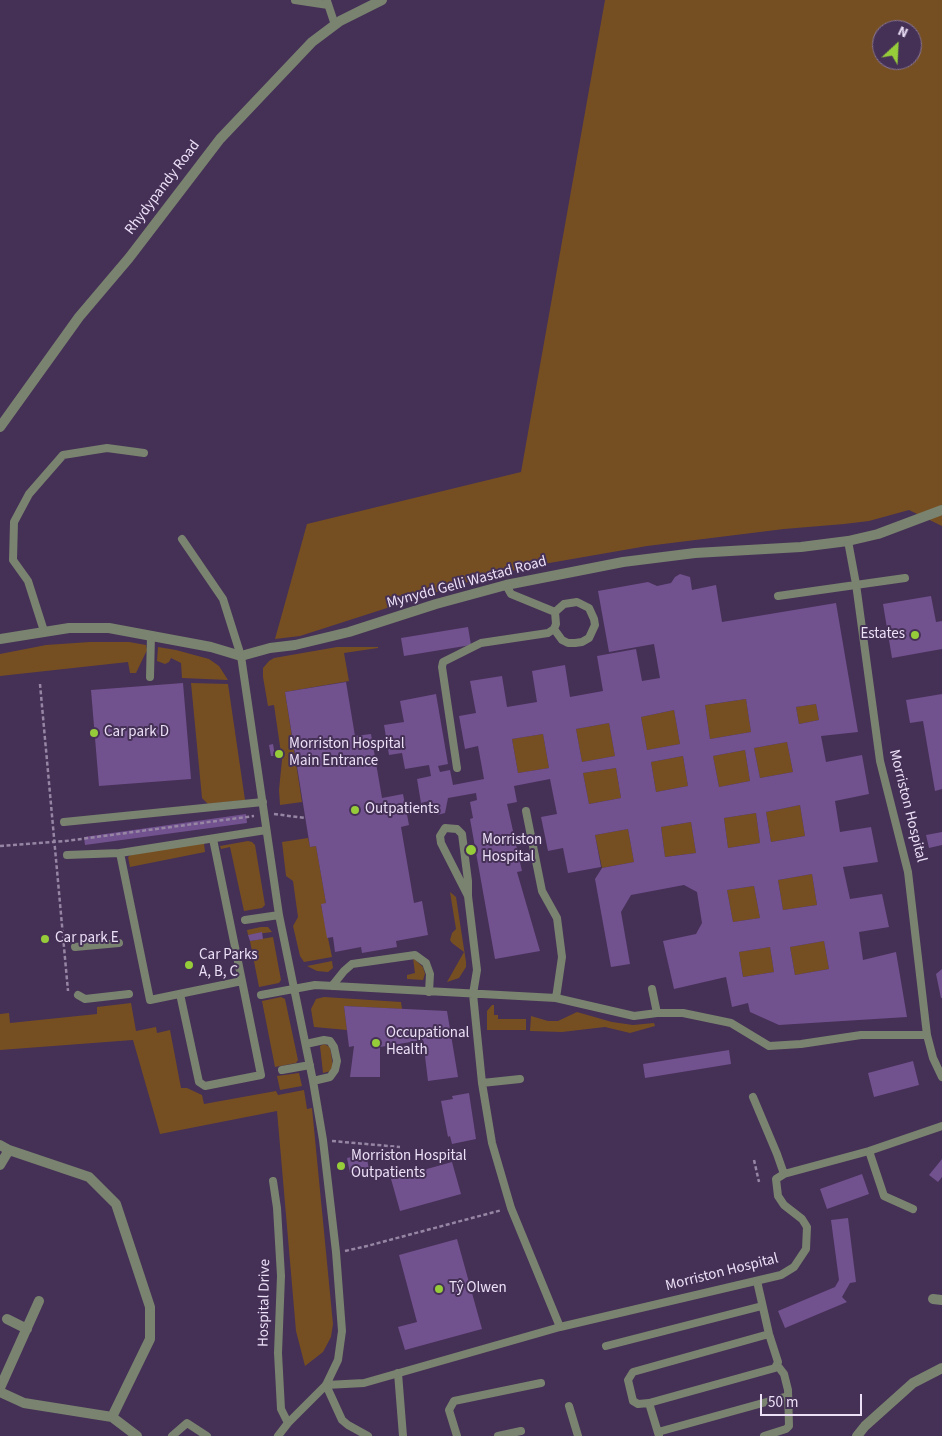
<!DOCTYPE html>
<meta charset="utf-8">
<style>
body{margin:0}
#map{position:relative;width:942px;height:1436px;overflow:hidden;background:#453056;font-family:"Source Sans 3",sans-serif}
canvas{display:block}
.north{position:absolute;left:872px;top:20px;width:50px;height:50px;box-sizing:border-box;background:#453056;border:1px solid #887696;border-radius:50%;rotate:25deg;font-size:14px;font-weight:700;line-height:20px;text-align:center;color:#ece0f7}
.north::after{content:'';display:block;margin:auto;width:18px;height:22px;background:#96cc3a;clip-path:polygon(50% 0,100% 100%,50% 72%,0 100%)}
.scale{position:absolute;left:760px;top:1394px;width:102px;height:22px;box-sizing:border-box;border:2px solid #ece0f7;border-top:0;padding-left:6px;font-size:15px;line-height:18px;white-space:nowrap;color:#ece0f7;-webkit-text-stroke:4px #453056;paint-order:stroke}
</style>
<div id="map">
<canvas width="942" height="1436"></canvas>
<div class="north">N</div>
<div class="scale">50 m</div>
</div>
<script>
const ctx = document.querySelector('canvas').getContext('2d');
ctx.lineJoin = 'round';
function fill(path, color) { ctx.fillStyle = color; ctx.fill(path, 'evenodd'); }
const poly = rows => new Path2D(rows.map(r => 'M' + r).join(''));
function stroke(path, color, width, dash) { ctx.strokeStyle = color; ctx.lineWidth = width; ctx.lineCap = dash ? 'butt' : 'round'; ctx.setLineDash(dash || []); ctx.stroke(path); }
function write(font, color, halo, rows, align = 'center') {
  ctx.font = font + ' "Source Sans 3",sans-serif'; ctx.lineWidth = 4; ctx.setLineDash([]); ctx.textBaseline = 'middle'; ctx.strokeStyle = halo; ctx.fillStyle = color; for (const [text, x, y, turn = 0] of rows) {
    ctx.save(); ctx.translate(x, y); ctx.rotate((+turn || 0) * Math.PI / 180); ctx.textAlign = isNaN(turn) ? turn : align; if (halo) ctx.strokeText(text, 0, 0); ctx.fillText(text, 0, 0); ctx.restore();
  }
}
const green = poly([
 [605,0,942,0,942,526,909,510,869,521,844,524,784,529,647,546,532,566,474,580,300,636,275,639,307,524,521,472],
 [882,30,912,30,912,60,882,60],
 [90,642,129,642,146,645,147,650,136,673,130,673,128,662,0,676,0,654,46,645],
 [158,647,176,650,209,659,219,666,228,680,182,678,181,663,171,658,169,662,165,664,157,661],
 [337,647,378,647,378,648,344,653,349,681,285,692,302,802,280,805,279,790,282,760,274,705,268,706,263,677,263,668,269,661,274,658],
 [191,683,228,684,245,800,208,804,202,798],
 [746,699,751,732,710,739,705,705],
 [816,704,819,720,799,724,796,707],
 [674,710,680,744,647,750,641,717],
 [609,723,615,756,582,762,576,729],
 [543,734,549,768,518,773,512,739],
 [787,742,793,772,760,778,754,748],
 [745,750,750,781,719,787,713,756],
 [683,756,688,786,656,792,651,762],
 [616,768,621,798,589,804,583,773],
 [800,805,805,836,771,842,766,812],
 [756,813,760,843,728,848,724,818],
 [691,822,696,853,665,857,661,827],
 [628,829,634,862,602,868,595,835],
 [308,838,310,847,316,846,326,903,321,905,332,957,304,962,300,956,293,926,298,917,293,881,286,876,282,842],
 [248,841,252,842,255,845,265,905,262,908,244,911,230,847,221,849,220,846],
 [204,843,205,852,130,867,128,857,132,854],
 [812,874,817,905,783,910,778,880],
 [754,886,760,918,733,922,727,890],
 [450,892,456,897,466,962,466,967,459,978,447,982,464,952,452,943,450,940,452,933,456,929],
 [261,927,268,927,272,932,248,935,247,930],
 [273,937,281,980,279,983,259,987,250,941],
 [824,941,829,969,795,975,790,947],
 [770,947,774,972,743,977,739,952],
 [413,958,423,967,425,974,423,980,407,979,407,975,415,973],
 [332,961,333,968,328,972,317,971,307,966],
 [281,997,285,999,298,1060,296,1063,275,1067,262,1001],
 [324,997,401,1002,402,1009,344,1006,347,1030,314,1027,311,1009,316,999],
 [131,1003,136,1031,156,1027,157,1033,170,1030,181,1088,187,1088,202,1095,204,1104,276,1091,278,1095,304,1090,307,1109,312,1108,333,1324,331,1337,323,1352,305,1366,296,1331,277,1111,160,1134,133,1040,0,1050,0,1014,9,1013,10,1023,97,1014,97,1007],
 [492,1005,494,1005,494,1015,498,1015,498,1019,526,1019,526,1030,487,1030,487,1011],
 [577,1012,612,1022,633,1025,654,1023,655,1026,630,1033,605,1027,562,1032,530,1031,531,1016,548,1021,558,1021],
 [324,1044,330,1047,333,1066,331,1071,323,1073,320,1046],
 [299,1073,302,1086,280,1090,277,1076]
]);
const building = poly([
 [680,574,690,577,692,590,716,585,722,622,836,603,858,732,821,736,826,762,862,755,869,794,835,801,840,832,871,827,878,862,843,867,850,899,882,894,889,927,859,932,863,960,896,952,907,1017,779,1025,750,1012,748,1003,732,1007,726,977,674,989,663,941,696,934,702,923,697,892,684,885,631,895,621,912,630,964,611,967,595,879,602,868,634,862,628,829,595,835,601,867,568,873,563,848,548,851,541,817,557,814,550,779,514,786,517,802,507,804,522,871,517,872,540,951,495,959,470,819,473,818,470,802,477,800,476,793,448,798,445,813,437,815,429,801,421,803,417,779,431,776,429,765,405,769,402,753,389,755,384,725,404,722,400,701,436,694,448,764,438,766,440,772,450,770,453,785,484,779,478,746,465,749,459,716,476,713,470,681,502,676,507,707,537,702,532,671,565,665,570,697,603,691,597,656,636,649,642,681,660,678,654,644,609,652,598,591,648,582,657,586,671,583,675,577],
 [746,699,751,732,710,739,705,705],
 [816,704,819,720,799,724,796,707],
 [674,710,680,744,647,750,641,717],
 [609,723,615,756,582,762,576,729],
 [543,734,549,768,518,773,512,739],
 [787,742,793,772,760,778,754,748],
 [745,750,750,781,719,787,713,756],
 [683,756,688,786,656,792,651,762],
 [616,768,621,798,589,804,583,773],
 [800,805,805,836,771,842,766,812],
 [756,813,760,843,728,848,724,818],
 [691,822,696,853,665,857,661,827],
 [812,874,817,905,783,910,778,880],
 [754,886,760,918,733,922,727,890],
 [824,941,829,969,795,975,790,947],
 [770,947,774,972,743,977,739,952],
 [931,596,936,622,942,621,942,649,892,658,883,604],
 [468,627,471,645,404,656,401,638],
 [346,682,355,736,371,734,382,798,403,794,409,825,401,827,414,903,422,901,428,935,396,941,397,947,362,953,361,947,335,952,333,937,327,938,321,904,326,903,316,846,310,847,285,692],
 [183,683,191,779,99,786,91,690],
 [942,694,942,789,935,791,923,721,910,723,906,700],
 [273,744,275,756,271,756,269,745],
 [246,814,247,823,85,845,84,837],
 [942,832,942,845,929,848,926,835],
 [262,932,263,939,250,941,248,935],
 [942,969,942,998,941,998,936,974],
 [344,1006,447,1011,458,1077,428,1081,423,1040,380,1047,380,1077,350,1077,354,1046,349,1047],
 [729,1050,731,1064,645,1078,643,1064],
 [913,1061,919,1085,874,1097,868,1073],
 [469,1093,476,1139,452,1144,450,1136,448,1137,441,1101,453,1099,452,1096],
 [366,1154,369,1169,350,1173,347,1158],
 [942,1159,942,1177,938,1182,929,1175],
 [452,1162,461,1194,400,1211,391,1179],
 [862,1174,869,1194,827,1209,820,1189],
 [848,1218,856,1282,850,1283,842,1297,847,1302,785,1328,778,1311,835,1287,839,1280,831,1220],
 [457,1239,482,1329,405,1350,398,1327,417,1322,399,1255]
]);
const path = poly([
 [40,684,68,991],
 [274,814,305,818],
 [0,846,66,841,254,816],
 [332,1141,400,1147],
 [754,1160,759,1182],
 [345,1251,367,1246,502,1210]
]);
const service = poly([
 [295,0,328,5],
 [327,1,335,25],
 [182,539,223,599,241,656,279,915,313,1081,323,1140,336,1252,342,1331,338,1360,326,1385,288,1423,278,1436],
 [848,541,856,584,880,761,908,872,927,1035,933,1058,942,1077],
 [778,596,905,578],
 [554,629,562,640,568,643,575,643,582,642,589,638,595,625,594,619,589,608,577,602,564,604,555,612],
 [44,631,28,581,13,560,14,522,29,494,63,455,107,448,144,453],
 [150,677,151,635],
 [457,768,442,667,443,662,481,643,548,633,554,629,556,624,555,612,511,594,506,585],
 [526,811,542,891,557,918,562,957,556,998],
 [64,822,263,802],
 [120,853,150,1000,242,981,213,839],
 [67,855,120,853,266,830],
 [468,896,441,843,440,836,445,828,457,829,462,834,468,881,468,896,477,970,473,994,482,1083,492,1143,511,1208,560,1327],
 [245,920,279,915],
 [75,947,119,943],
 [332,986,344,971,352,964,415,955,426,963,430,974,429,992],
 [652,989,657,1013,683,1013,731,1023,769,1046,801,1044,861,1035,927,1035],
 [180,994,199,1082,205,1086,261,1075,242,981],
 [78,995,85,999,129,994],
 [261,995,315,985,556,998,634,1016,657,1013],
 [306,1044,324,1040,330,1041,334,1047,337,1061,335,1070,330,1077,313,1081],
 [282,1070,310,1065],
 [482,1083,520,1079],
 [753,1097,777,1154,784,1174],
 [869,1151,884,1196,913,1209],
 [273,1181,277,1208,281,1276,278,1353,281,1409,288,1423],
 [757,1281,769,1334,778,1362,775,1368,649,1403,638,1404,633,1401,628,1380,633,1372,769,1334],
 [606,1346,762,1306],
 [398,1373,403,1436],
 [326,1385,364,1383,560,1327,781,1275,794,1267,806,1249,807,1227,802,1219,784,1205,778,1196,776,1179,784,1174,869,1151,942,1126],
 [326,1385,342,1420,348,1425,368,1436],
 [649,1403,659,1436],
 [569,1406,578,1436],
 [658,1432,788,1396],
 [172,1436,187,1423,207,1436],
 [457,1436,449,1410,454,1401,541,1383],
 [498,1436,521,1431],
 [764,1436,786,1429,789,1426,788,1390,784,1374,777,1365]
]);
const minor = poly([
 [0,427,79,317,129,258,220,139,312,42,340,21,382,0],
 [0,639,69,628,109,628,211,647,241,656,270,648,295,645,349,632,436,604,506,585,623,562,695,553,801,547,848,541,878,534,942,510],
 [0,1145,9,1150],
 [0,1165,9,1150,89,1177,116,1204,150,1307,150,1339,112,1417],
 [933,1299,942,1300],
 [7,1319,27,1329],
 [0,1388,39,1301],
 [0,1392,24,1403,112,1417,137,1436],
 [857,1436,865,1426,913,1383,942,1368]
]);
const markers = [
 [915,635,5,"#96cc3a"],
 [94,733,5,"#96cc3a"],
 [279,754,5,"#96cc3a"],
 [355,810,5,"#96cc3a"],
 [471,850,6,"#96cc3a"],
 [45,939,5,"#96cc3a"],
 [189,965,5,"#96cc3a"],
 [376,1043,5,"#96cc3a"],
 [341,1166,5,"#96cc3a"],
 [439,1289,5,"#96cc3a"]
];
const streetNames = [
 ["Rhydypandy Road",163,188,-53],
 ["Mynydd Gelli Wastad Road",467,583,-15],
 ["Morriston Hospital",907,806,76],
 ["Morriston Hospital",722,1273,-14],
 ["Hospital Drive",265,1303,-89]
];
const poiNames = [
 ["Estates",905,635,"right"],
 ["Car park D",104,733],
 ["Morriston Hospital",289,745],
 ["Main Entrance",289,762],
 ["Outpatients",365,810],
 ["Morriston",482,841],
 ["Hospital",482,858],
 ["Car park E",55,939],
 ["Car Parks",199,956],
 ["A, B, C",199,973],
 ["Occupational",386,1034],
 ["Health",386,1051],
 ["Morriston Hospital",351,1157],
 ["Outpatients",351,1174],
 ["Tŷ Olwen",449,1289]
];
fill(green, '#754f22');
fill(building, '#72518f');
stroke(path, '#9686a4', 2.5, [4, 2.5]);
stroke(service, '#79836f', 8);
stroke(minor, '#79836f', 10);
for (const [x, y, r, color] of markers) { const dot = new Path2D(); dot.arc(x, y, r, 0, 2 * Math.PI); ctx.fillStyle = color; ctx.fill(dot); stroke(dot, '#453056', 2); }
write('15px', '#ece0f7', '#453056', streetNames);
write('15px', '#ece0f7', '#453056', poiNames, 'left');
</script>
